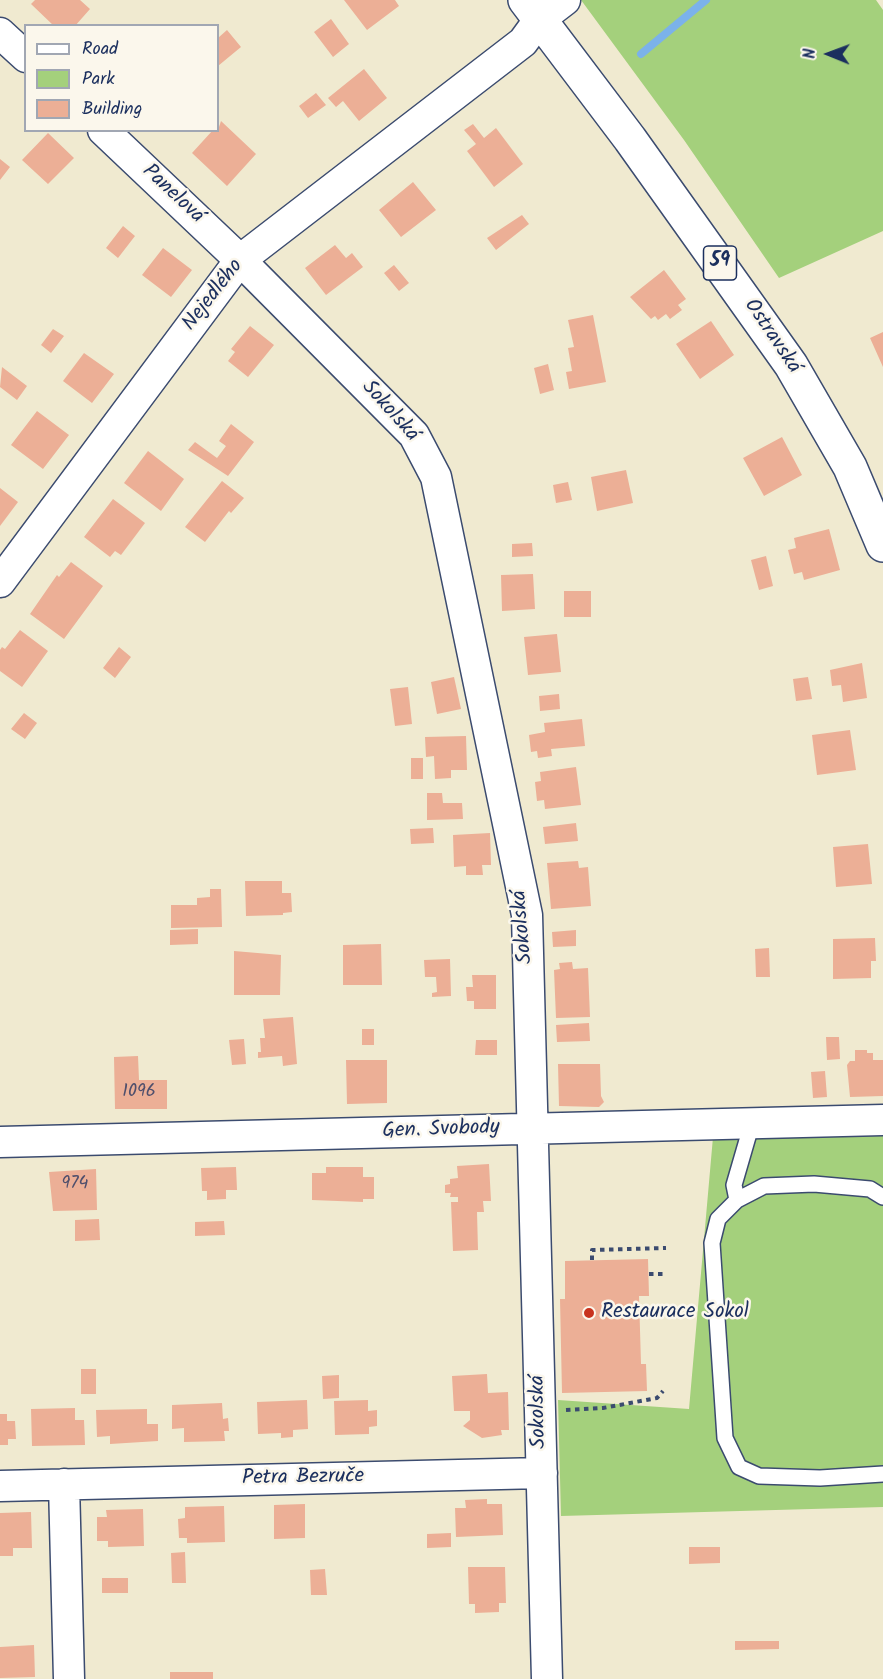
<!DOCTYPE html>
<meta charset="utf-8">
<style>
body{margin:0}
#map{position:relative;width:883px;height:1679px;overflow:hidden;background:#f0ead0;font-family:Kalam,sans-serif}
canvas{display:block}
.legend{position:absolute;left:24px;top:24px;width:195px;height:108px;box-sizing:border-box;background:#fbf7ec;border:2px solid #a1a7b3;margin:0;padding:8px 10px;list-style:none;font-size:18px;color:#1b2f5e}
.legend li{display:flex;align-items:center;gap:12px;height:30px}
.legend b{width:30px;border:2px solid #a1a7b3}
.north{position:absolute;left:799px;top:24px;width:60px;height:60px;-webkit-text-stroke:4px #fbf7ec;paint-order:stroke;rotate:271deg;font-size:16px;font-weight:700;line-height:24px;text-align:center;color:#1b2f5e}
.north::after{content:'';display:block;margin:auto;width:21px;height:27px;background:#1b2f5e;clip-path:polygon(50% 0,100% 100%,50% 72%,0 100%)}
</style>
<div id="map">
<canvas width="883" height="1679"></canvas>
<ul class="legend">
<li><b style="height:8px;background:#fff"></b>Road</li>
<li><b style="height:16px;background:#a4d07c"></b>Park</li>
<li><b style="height:16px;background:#ecaf96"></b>Building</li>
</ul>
<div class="north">N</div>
</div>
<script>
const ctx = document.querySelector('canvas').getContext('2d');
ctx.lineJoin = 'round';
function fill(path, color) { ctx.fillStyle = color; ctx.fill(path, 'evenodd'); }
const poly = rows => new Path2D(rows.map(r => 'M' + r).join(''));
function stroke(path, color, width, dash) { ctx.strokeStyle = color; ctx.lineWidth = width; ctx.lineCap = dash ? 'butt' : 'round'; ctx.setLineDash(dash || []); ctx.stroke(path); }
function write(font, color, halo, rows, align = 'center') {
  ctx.font = font + ' Kalam,sans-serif'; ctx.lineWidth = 5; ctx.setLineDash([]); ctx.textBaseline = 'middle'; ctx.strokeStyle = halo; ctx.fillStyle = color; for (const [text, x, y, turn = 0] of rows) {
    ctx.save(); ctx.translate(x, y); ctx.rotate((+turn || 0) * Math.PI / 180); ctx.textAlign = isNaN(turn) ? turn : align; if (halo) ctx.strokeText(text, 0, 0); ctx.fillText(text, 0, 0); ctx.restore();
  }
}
const green = poly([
 [581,0,876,0,883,10,883,231,779,278,684,140],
 [883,1131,883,1507,561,1516,558,1400,689,1409,713,1137]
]);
const stream = poly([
 [641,54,706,0]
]);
const building = poly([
 [35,0,80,0,90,9,75,26,54,26,31,4],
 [344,0,395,0,399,6,367,30],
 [331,19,349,44,333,57,314,32],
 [227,30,241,47,218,66,218,38],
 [364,69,387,98,359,121,343,101,336,107,328,98],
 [316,93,326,105,308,118,299,106],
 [221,121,256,154,227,186,192,153,213,130,218,130],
 [473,124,484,138,496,128,523,164,494,187,467,151,476,144,464,130],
 [48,133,74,158,48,184,22,160],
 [0,159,10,167,0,180],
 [413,182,436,210,401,237,379,210],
 [522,215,529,224,496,250,487,238],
 [123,226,135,236,118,258,106,248],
 [335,245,346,258,352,253,363,267,326,295,305,268],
 [163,248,192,270,171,297,142,275],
 [394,265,409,283,399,291,384,273],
 [664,270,686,299,678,305,682,310,670,319,666,314,658,320,655,316,651,319,630,297],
 [593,315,606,382,569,389,566,372,572,371,568,348,574,347,568,320],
 [711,321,734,355,700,379,676,344],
 [250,326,274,345,248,377,228,361,235,352,231,349],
 [53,329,64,336,51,353,41,345],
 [883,332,883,367,870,338],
 [84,353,114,374,92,403,63,381],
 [548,364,554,390,540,394,534,368],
 [2,367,27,386,17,400,0,387],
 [37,411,69,435,43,469,11,445],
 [231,424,254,442,228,476,188,450,195,442,217,458,226,446,219,441],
 [782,437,802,475,764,496,743,458],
 [148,451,184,479,161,511,124,483],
 [626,470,633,503,597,511,591,477],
 [222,481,244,498,231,513,229,511,205,542,185,527],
 [568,482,572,500,556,503,553,485],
 [0,488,18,502,0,526],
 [113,499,145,523,121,555,115,551,110,557,84,537],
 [829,529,840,570,804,580,802,572,794,574,788,550,796,548,794,538],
 [532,543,533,556,512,557,512,544],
 [766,556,773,586,759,590,751,560],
 [71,562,103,586,64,639,30,614,57,575,59,577],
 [533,574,535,609,502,611,501,575],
 [564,591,591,591,591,617,564,617],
 [20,630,48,651,22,687,0,671,0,650,2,647,5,649],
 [557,634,561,672,528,675,524,637],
 [119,647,131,657,115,678,103,668],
 [862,663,867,698,843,702,841,685,832,686,830,670],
 [454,677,461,709,437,714,431,682],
 [808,677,812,699,796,701,793,679],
 [408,687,412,724,395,726,390,689],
 [559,694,560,709,540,711,539,696],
 [24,713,37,723,25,739,11,729],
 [582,719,585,746,551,749,552,756,538,758,537,751,531,752,529,735,545,732,544,723],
 [850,730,856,770,817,775,812,735],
 [466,736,467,770,451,770,451,778,435,779,434,756,426,757,425,737],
 [411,758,423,758,423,779,411,779],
 [576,767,581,805,545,809,544,800,537,801,535,782,541,781,540,772],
 [427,793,442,793,443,803,462,803,463,819,427,820],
 [576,823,578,841,545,844,543,827],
 [433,828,434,843,411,844,410,829],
 [490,833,491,865,482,865,483,875,466,875,466,866,454,867,453,835],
 [868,844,872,884,836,887,833,847],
 [578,861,579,868,588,867,591,906,551,909,547,863],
 [245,881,282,881,282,893,291,893,292,912,283,913,283,915,246,916],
 [210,889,221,889,222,927,171,928,171,905,197,905,197,898,210,897],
 [198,929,198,944,170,945,170,930],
 [576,930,576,946,553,947,552,932],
 [875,938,876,961,871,961,871,978,833,979,833,939],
 [381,944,382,985,343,985,343,945],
 [769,948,770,977,756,977,755,949],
 [234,951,281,955,280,995,234,995],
 [450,959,451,996,432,997,432,993,437,992,436,977,425,977,424,960],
 [572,962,573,969,588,968,590,1017,556,1018,554,970,560,969,559,963],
 [472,975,496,975,496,1009,474,1009,474,1001,467,1001,466,987,473,987],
 [293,1017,297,1064,283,1066,282,1056,258,1058,258,1052,261,1052,260,1038,265,1038,263,1019],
 [589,1023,590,1041,557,1042,556,1025],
 [362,1029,374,1029,374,1045,362,1045],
 [826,1037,839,1037,840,1059,827,1060],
 [244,1039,246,1064,232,1065,229,1040],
 [476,1040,497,1040,497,1055,475,1055],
 [855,1050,867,1050,867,1053,873,1053,873,1060,883,1060,883,1096,850,1097,847,1065,850,1061,855,1061],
 [138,1056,139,1080,167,1080,167,1109,115,1109,114,1057],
 [346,1060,387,1060,387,1103,347,1104],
 [558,1064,600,1064,601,1096,604,1102,599,1107,559,1106],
 [825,1071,827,1097,813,1098,811,1072],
 [489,1164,491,1201,483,1201,484,1212,477,1212,478,1250,453,1251,451,1202,458,1202,458,1197,450,1197,451,1193,445,1193,445,1185,450,1184,450,1179,458,1178,457,1166],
 [236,1167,237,1190,226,1190,226,1199,207,1200,207,1191,202,1191,201,1168],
 [326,1167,363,1167,363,1177,374,1177,374,1199,363,1199,363,1202,312,1200,312,1173,326,1173],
 [96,1169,97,1210,53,1211,49,1172],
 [99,1219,100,1240,75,1241,75,1220],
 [224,1221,225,1235,195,1236,195,1222],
 [648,1259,649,1296,639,1296,641,1364,646,1364,647,1391,562,1393,560,1299,565,1299,565,1261],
 [81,1369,96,1369,96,1394,81,1394],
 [487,1374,488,1393,508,1392,509,1430,501,1430,502,1435,482,1438,463,1426,470,1420,470,1411,454,1411,452,1376],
 [339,1375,339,1398,323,1399,322,1376],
 [307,1400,308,1429,293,1430,293,1437,281,1438,281,1433,258,1434,257,1402],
 [368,1400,368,1411,377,1410,377,1426,369,1427,369,1434,335,1435,334,1401],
 [222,1403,223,1419,228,1418,229,1431,224,1431,225,1441,184,1442,184,1428,172,1429,172,1405],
 [75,1408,75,1420,84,1420,85,1445,32,1446,31,1409],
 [147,1409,147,1424,158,1424,158,1441,110,1444,110,1436,97,1437,96,1410],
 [0,1414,7,1414,7,1421,15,1421,16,1439,8,1439,8,1445,0,1445],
 [487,1499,487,1504,502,1504,503,1535,456,1537,455,1508,466,1508,465,1500],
 [305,1504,305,1538,274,1539,274,1505],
 [224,1506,225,1542,187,1543,187,1538,179,1538,178,1519,185,1518,185,1507],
 [143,1509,144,1546,108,1547,108,1541,97,1541,97,1517,107,1517,106,1510],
 [31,1512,32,1548,13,1548,13,1556,0,1556,0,1513],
 [451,1533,451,1547,427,1548,427,1534],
 [689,1547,720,1547,720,1563,689,1564],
 [185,1552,186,1583,172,1583,171,1553],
 [468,1567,505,1567,506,1603,499,1603,499,1612,475,1613,475,1604,469,1604],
 [325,1569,327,1595,311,1595,310,1570],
 [102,1578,128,1578,128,1593,102,1593],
 [735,1641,779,1641,779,1649,735,1650],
 [34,1645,35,1677,0,1678,0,1647],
 [170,1672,213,1672,213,1679,170,1679]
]);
const path = poly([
 [592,1260,592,1250,666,1248],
 [649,1274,665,1274],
 [566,1410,603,1408,657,1398,663,1391]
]);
const service = poly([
 [883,1197,870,1189,814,1184,764,1186,737,1200,718,1219,712,1243,725,1438,739,1467,759,1476,820,1478,883,1474],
 [737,1200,734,1185,752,1123]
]);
const minor = poly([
 [0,33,26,57],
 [103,130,240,260,414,435,436,477,527,915,547,1679],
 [0,582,240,260,523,42,539,20,565,0],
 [0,1142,883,1120],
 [64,1484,69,1679],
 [0,1486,542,1473]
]);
const primary = poly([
 [525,0,630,139,791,365,850,467,883,545]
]);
const markers = [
 [589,1313,6,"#c8321e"]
];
const numberNames = [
 ["1096",139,1093],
 ["974",75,1185]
];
const shields = [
 [720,263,33]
];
const shieldNames = [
 ["59",720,263]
];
const streetNames = [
 ["Panelová",172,195,43],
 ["Nejedlého",214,296,-52],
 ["Ostravská",771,337,56],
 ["Sokolská",389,412,48],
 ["Sokolská",524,927,-95],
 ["Gen. Svobody",441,1131,-2],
 ["Sokolská",540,1412,-91],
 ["Petra Bezruče",303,1479,-1]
];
const poiNames = [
 ["Restaurace Sokol",601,1313]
];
fill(green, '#a4d07c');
stroke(stream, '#7bb2ea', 8);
fill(building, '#ecaf96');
stroke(service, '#3b4b6f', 18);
stroke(minor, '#3b4b6f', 33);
stroke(primary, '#3b4b6f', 36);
stroke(path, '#3b4b6f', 4, [4.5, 4.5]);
stroke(service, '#fff', 15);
stroke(minor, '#fff', 30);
stroke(primary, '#fff', 33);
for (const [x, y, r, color] of markers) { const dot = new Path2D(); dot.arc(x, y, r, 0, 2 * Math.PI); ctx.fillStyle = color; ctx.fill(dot); stroke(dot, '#fbf7ec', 2); }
write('18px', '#4f4f6c', null, numberNames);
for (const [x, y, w] of shields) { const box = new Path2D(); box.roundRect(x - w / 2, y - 17, w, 34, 4.5); ctx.fillStyle = '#fbf7ec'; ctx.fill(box); stroke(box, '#1b2f5e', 1.5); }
write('bold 20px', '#1b2f5e', null, shieldNames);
write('21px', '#1b2f5e', '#fbf7ec', streetNames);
write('21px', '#1b2f5e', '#fbf7ec', poiNames, 'left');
</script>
